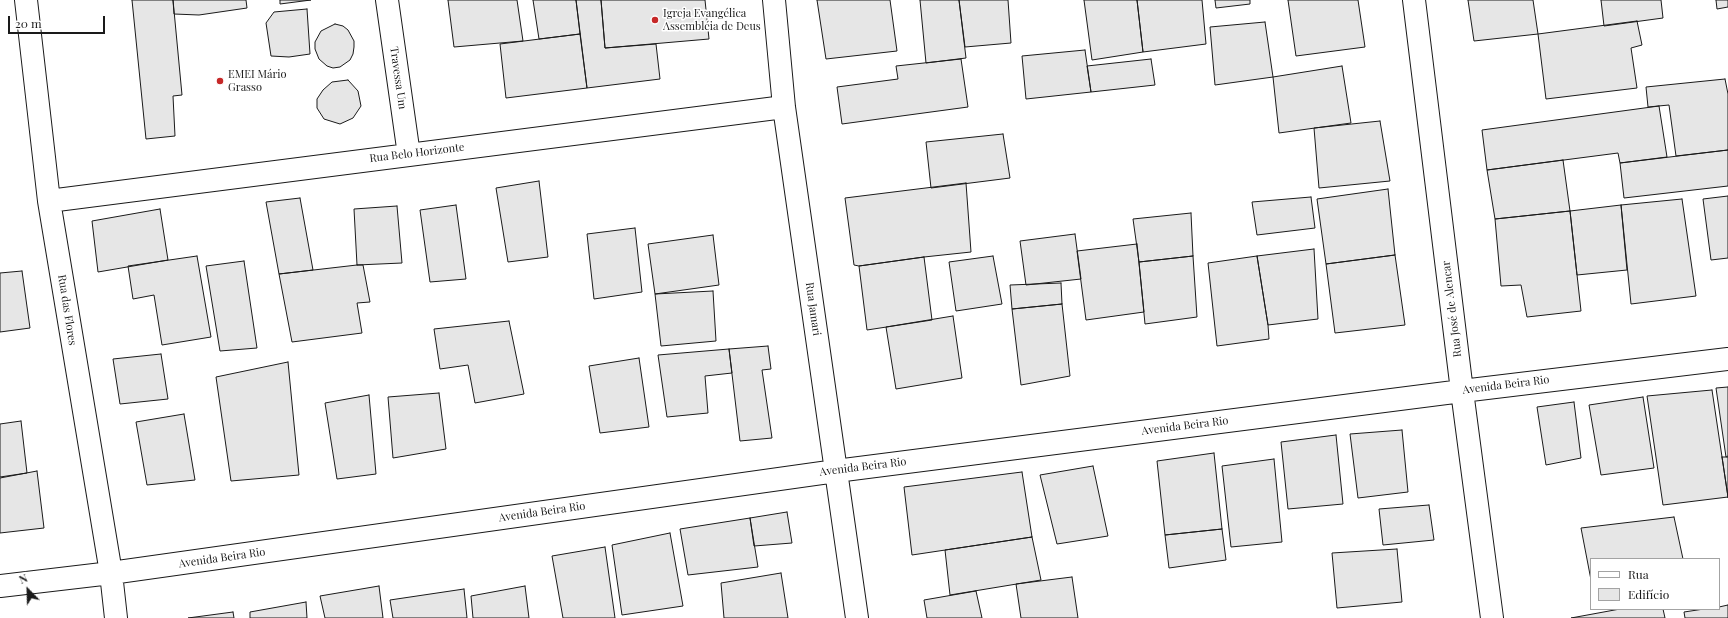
<!DOCTYPE html>
<meta charset="utf-8">
<style>
body{margin:0}
#map{position:relative;width:1728px;height:618px;overflow:hidden;background:#fff;font-family:"Playfair Display",serif}
canvas{display:block}
.legend{position:absolute;left:1590px;top:558px;width:130px;height:52px;box-sizing:border-box;background:#fff;border:1px solid #a3a3a3;margin:0;padding:5px 7px;list-style:none;font-size:12px;color:#1a1a1a}
.legend li{display:flex;align-items:center;gap:8px;height:20px}
.legend b{width:20px;border:1px solid #a3a3a3}
.north{position:absolute;left:8px;top:570px;width:40px;height:40px;-webkit-text-stroke:3px #fff;paint-order:stroke;rotate:337deg;font-size:11px;font-weight:700;line-height:16px;text-align:center;color:#1a1a1a}
.north::after{content:'';display:block;margin:auto;width:14px;height:18px;background:#1a1a1a;clip-path:polygon(50% 0,100% 100%,50% 72%,0 100%)}
.scale{position:absolute;left:8px;top:16px;width:97px;height:18px;box-sizing:border-box;border:2px solid #1a1a1a;border-top:0;padding-left:5px;font-size:12px;line-height:14px;white-space:nowrap;color:#1a1a1a;-webkit-text-stroke:3px #fff;paint-order:stroke}
</style>
<div id="map">
<canvas width="1728" height="618"></canvas>
<ul class="legend">
<li><b style="height:5px;background:#fff"></b>Rua</li>
<li><b style="height:11px;background:#e6e6e6"></b>Edifício</li>
</ul>
<div class="north">N</div>
<div class="scale">20 m</div>
</div>
<script>
const ctx = document.querySelector('canvas').getContext('2d');
ctx.lineJoin = 'round';
function fill(path, color) { ctx.fillStyle = color; ctx.fill(path, 'evenodd'); }
const poly = rows => new Path2D(rows.map(r => 'M' + r).join(''));
function stroke(path, color, width, dash) { ctx.strokeStyle = color; ctx.lineWidth = width; ctx.lineCap = dash ? 'butt' : 'round'; ctx.setLineDash(dash || []); ctx.stroke(path); }
function write(font, color, halo, rows, align = 'center') {
  ctx.font = font + ' "Playfair Display",serif'; ctx.lineWidth = 3; ctx.setLineDash([]); ctx.textBaseline = 'middle'; ctx.strokeStyle = halo; ctx.fillStyle = color; for (const [text, x, y, turn = 0] of rows) {
    ctx.save(); ctx.translate(x, y); ctx.rotate((+turn || 0) * Math.PI / 180); ctx.textAlign = isNaN(turn) ? turn : align; if (halo) ctx.strokeText(text, 0, 0); ctx.fillText(text, 0, 0); ctx.restore();
  }
}
const building = poly([
 [132,0,173,0,182,95,173,96,175,136,146,139,132,0],
 [173,0,246,0,247,8,199,15,174,14,173,0],
 [280,0,311,0,280,4,280,0],
 [448,0,517,0,523,41,454,47,448,0],
 [533,0,576,0,580,34,539,39,533,0],
 [576,0,601,0,605,48,656,44,660,79,587,88,576,0],
 [601,0,705,0,709,39,605,48,601,0],
 [817,0,890,0,897,51,826,59,817,0],
 [920,0,959,0,966,58,926,63,920,0],
 [959,0,1008,0,1011,43,965,47,959,0],
 [1084,0,1137,0,1143,52,1092,60,1084,0],
 [1137,0,1202,0,1206,44,1143,52,1137,0],
 [1215,0,1250,0,1250,4,1216,8,1215,0],
 [1288,0,1358,0,1365,47,1296,56,1288,0],
 [1468,0,1533,0,1538,34,1474,41,1468,0],
 [1601,0,1661,0,1663,18,1604,26,1601,0],
 [1716,0,1728,0,1728,7,1717,9,1716,0],
 [307,9,310,54,289,57,271,56,266,23,274,12,307,9],
 [1637,21,1642,45,1631,48,1637,88,1546,99,1538,34,1637,21],
 [1265,22,1273,77,1215,85,1210,27,1265,22],
 [335,24,343,26,348,30,354,41,354,47,353,54,350,60,340,67,333,68,327,66,319,59,315,49,315,42,321,31,335,24],
 [580,34,587,88,506,98,500,44,580,34],
 [1085,50,1091,92,1026,99,1022,56,1085,50],
 [961,59,968,107,842,124,837,87,898,79,896,66,961,59],
 [1151,59,1155,85,1091,92,1087,66,1151,59],
 [1342,66,1351,123,1279,133,1273,77,1342,66],
 [1725,79,1728,94,1728,150,1676,156,1669,105,1648,107,1646,87,1725,79],
 [348,80,358,91,361,106,353,118,340,124,324,119,317,108,317,99,323,90,332,82,348,80],
 [1659,106,1667,157,1620,163,1618,153,1487,170,1482,130,1659,106],
 [1380,121,1390,181,1319,188,1314,128,1380,121],
 [1003,134,1010,178,931,188,926,142,1003,134],
 [1728,150,1728,186,1624,198,1620,163,1728,150],
 [1563,160,1570,211,1495,219,1487,170,1563,160],
 [539,181,548,257,508,262,496,188,539,181],
 [966,183,971,252,924,257,859,266,854,265,845,198,966,183],
 [1388,189,1395,255,1326,264,1317,199,1388,189],
 [1728,196,1728,258,1711,260,1703,199,1728,196],
 [1311,197,1315,228,1257,235,1252,202,1311,197],
 [300,198,313,270,279,274,266,202,300,198],
 [1682,199,1696,296,1631,304,1621,205,1682,199],
 [456,205,466,279,430,282,420,210,456,205],
 [1621,205,1627,270,1577,275,1570,211,1621,205],
 [397,206,402,263,357,265,354,209,397,206],
 [160,209,168,260,98,272,92,221,160,209],
 [1570,211,1581,311,1527,317,1521,285,1501,286,1495,219,1570,211],
 [1191,213,1193,256,1139,262,1133,219,1191,213],
 [635,228,642,292,594,299,587,234,635,228],
 [1075,234,1081,279,1026,285,1020,241,1075,234],
 [713,235,719,285,655,294,648,244,713,235],
 [1137,244,1144,312,1086,320,1077,251,1137,244],
 [1314,249,1318,319,1268,325,1257,256,1314,249],
 [1395,255,1405,325,1335,333,1326,264,1395,255],
 [197,256,211,337,162,345,154,295,133,299,128,266,197,256],
 [993,256,1002,304,956,311,949,262,993,256],
 [1193,256,1197,317,1145,324,1139,262,1193,256],
 [1257,256,1268,325,1269,339,1217,346,1208,263,1257,256],
 [924,257,932,320,867,330,859,266,924,257],
 [244,261,257,348,220,351,206,266,244,261],
 [357,265,363,265,370,302,357,303,362,333,292,342,279,274,357,265],
 [22,271,30,328,0,332,0,273,22,271],
 [1061,283,1062,304,1012,309,1010,285,1061,283],
 [713,291,716,341,661,346,655,294,713,291],
 [1062,304,1070,376,1021,385,1012,309,1062,304],
 [953,316,962,378,896,389,886,327,953,316],
 [509,321,524,394,475,403,468,365,440,369,434,329,509,321],
 [768,346,771,369,762,370,772,438,740,441,729,349,768,346],
 [729,349,732,373,705,376,708,413,667,417,658,355,729,349],
 [161,354,168,399,120,404,113,359,161,354],
 [639,358,649,427,600,433,589,366,639,358],
 [288,362,299,475,231,481,216,377,288,362],
 [1728,387,1728,456,1726,457,1716,388,1728,387],
 [1712,390,1728,497,1663,505,1647,396,1712,390],
 [439,393,446,449,393,458,388,397,439,393],
 [369,395,376,474,337,479,325,403,369,395],
 [1643,397,1654,468,1601,475,1589,405,1643,397],
 [1574,402,1581,458,1546,465,1537,407,1574,402],
 [184,414,195,480,147,485,136,422,184,414],
 [21,421,27,473,0,477,0,424,21,421],
 [1402,430,1408,492,1358,498,1350,434,1402,430],
 [1336,435,1343,504,1288,509,1281,442,1336,435],
 [1214,453,1222,529,1165,535,1157,461,1214,453],
 [1722,457,1728,457,1728,498,1728,497,1722,457],
 [1274,459,1282,542,1231,547,1222,466,1274,459],
 [1093,466,1108,536,1057,544,1040,475,1093,466],
 [37,471,44,528,0,533,0,478,37,471],
 [1022,472,1032,537,912,555,904,487,1022,472],
 [1429,505,1434,540,1383,545,1379,509,1429,505],
 [787,512,792,543,754,546,750,518,787,512],
 [1674,517,1683,559,1591,559,1591,580,1581,528,1674,517],
 [750,518,758,567,688,575,680,529,750,518],
 [1222,529,1226,560,1169,568,1165,535,1222,529],
 [670,533,683,606,622,615,612,545,670,533],
 [1032,537,1041,580,950,595,945,550,1032,537],
 [605,547,615,618,563,618,552,556,605,547],
 [1397,549,1402,602,1337,608,1332,553,1397,549],
 [781,573,788,618,724,618,721,583,781,573],
 [1072,577,1078,618,1021,618,1016,584,1072,577],
 [379,586,383,618,325,618,320,596,379,586],
 [525,586,529,618,473,618,471,596,525,586],
 [464,589,467,618,393,618,390,600,464,589],
 [976,591,982,618,927,618,924,600,976,591],
 [306,602,307,618,250,618,250,612,306,602],
 [1728,605,1728,618,1685,618,1684,612,1704,609,1719,609,1719,607,1728,605],
 [1620,609,1663,609,1665,618,1571,618,1620,609],
 [233,612,234,618,188,618,233,612]
]);
const street = poly([
 [26,0,49,201,111,573,116,618],
 [387,0,409,155],
 [774,0,784,107,857,618],
 [1414,0,1462,391,1492,618],
 [49,201,784,107],
 [0,586,111,573,836,471,1462,391,1728,359]
]);
const markers = [
 [655,20,4,"#c62828"],
 [220,81,4,"#c62828"]
];
const poiNames = [
 ["Igreja Evangélica",663,14],
 ["Assembléia de Deus",663,27],
 ["EMEI Mário",228,75],
 ["Grasso",228,88]
];
const streetNames = [
 ["Travessa Um",398,78,82],
 ["Rua Belo Horizonte",417,153,-7],
 ["Rua Jamari",813,309,82],
 ["Rua José de Alencar",1452,309,-97],
 ["Rua das Flores",67,310,81],
 ["Avenida Beira Rio",1506,385,-7],
 ["Avenida Beira Rio",1185,426,-7],
 ["Avenida Beira Rio",863,467,-7],
 ["Avenida Beira Rio",542,512,-8],
 ["Avenida Beira Rio",222,558,-8]
];
fill(building, '#e6e6e6');
stroke(building, '#1a1a1a', 1);
stroke(street, '#1a1a1a', 24);
stroke(street, '#fff', 22);
for (const [x, y, r, color] of markers) { const dot = new Path2D(); dot.arc(x, y, r, 0, 2 * Math.PI); ctx.fillStyle = color; ctx.fill(dot); stroke(dot, '#fff', 1.5); }
write('11px', '#1a1a1a', '#fff', poiNames, 'left');
write('11px', '#1a1a1a', '#fff', streetNames);
</script>
